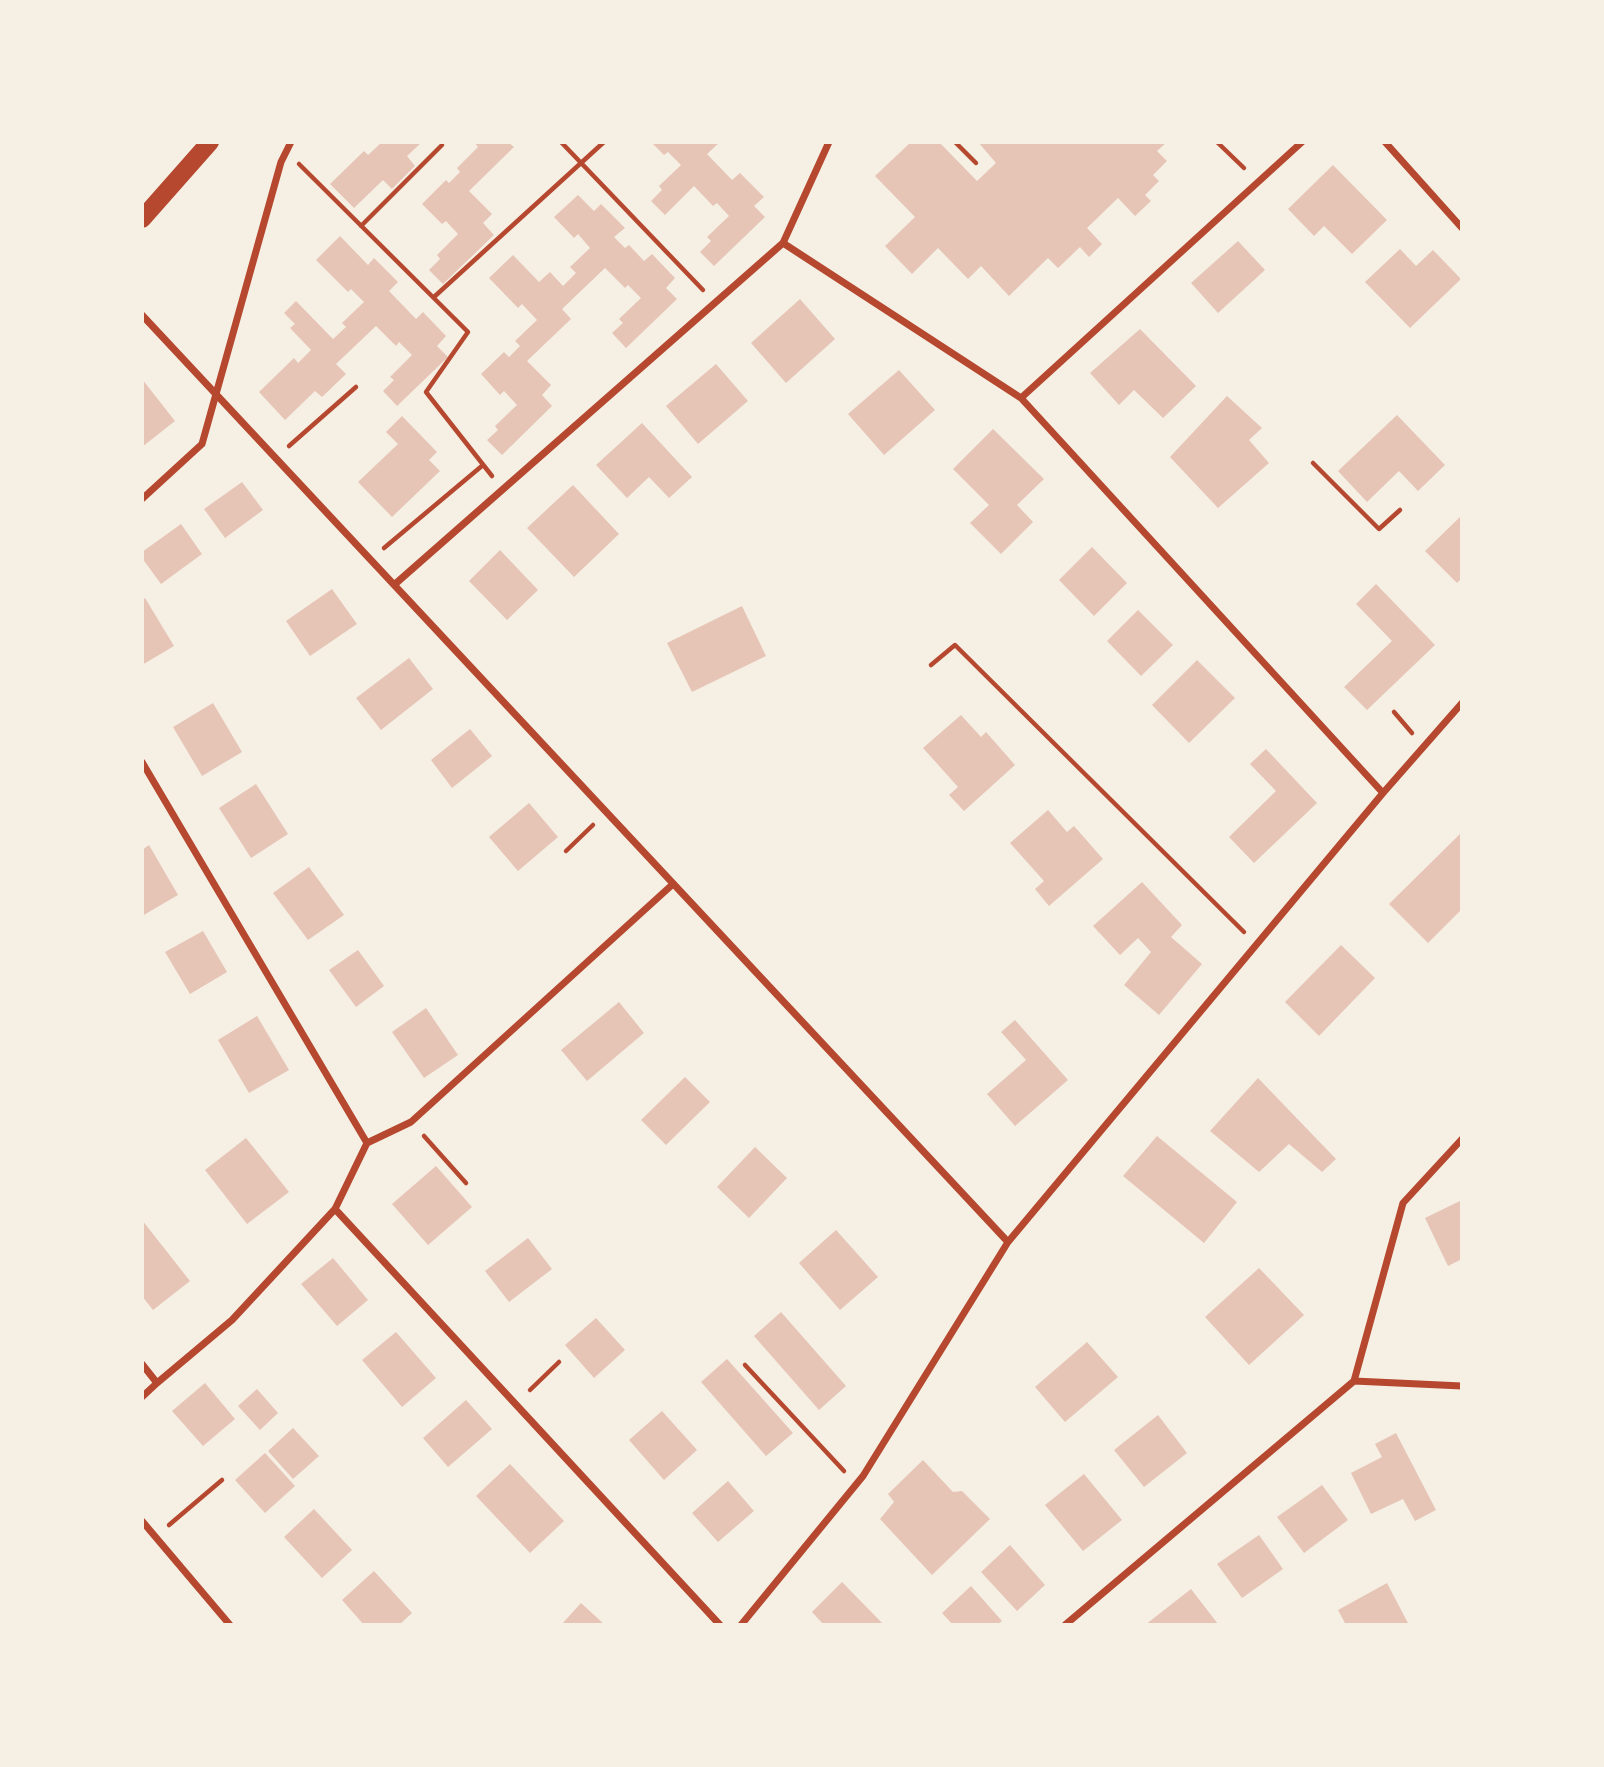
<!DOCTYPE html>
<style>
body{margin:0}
#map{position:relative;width:1604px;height:1767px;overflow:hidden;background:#f6efe4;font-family:Poppins,sans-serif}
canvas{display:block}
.frame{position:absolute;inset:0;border:144px solid #f6efe4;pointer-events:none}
</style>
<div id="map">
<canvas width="1604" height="1767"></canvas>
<div class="frame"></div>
</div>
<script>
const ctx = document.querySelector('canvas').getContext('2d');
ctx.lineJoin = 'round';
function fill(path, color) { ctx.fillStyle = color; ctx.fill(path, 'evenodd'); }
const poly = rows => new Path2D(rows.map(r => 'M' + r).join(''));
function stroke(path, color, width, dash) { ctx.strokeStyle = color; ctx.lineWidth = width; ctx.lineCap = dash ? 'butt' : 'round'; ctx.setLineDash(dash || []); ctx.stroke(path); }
const building = poly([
 [382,142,422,142,407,156,415,166,392,189,383,180,354,208,330,184,364,151,368,155],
 [474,142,508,142,514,147,469,191,492,214,483,223,494,235,443,284,429,270,440,259,437,255,458,234,446,221,442,224,422,204,446,180,449,183,460,172,457,168,478,147],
 [651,142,720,142,707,154,732,180,740,173,764,197,754,206,765,217,714,266,700,252,711,241,707,237,729,216,717,203,713,206,694,186,665,215,651,201,662,190,659,186,681,165,668,152,664,155],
 [911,142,939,142,977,181,996,163,978,142,1167,142,1157,151,1167,161,1153,175,1159,181,1145,195,1151,201,1135,216,1118,198,1087,228,1102,244,1089,257,1080,247,1058,268,1048,258,1009,296,981,266,968,279,938,248,912,274,885,246,915,217,875,176],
 [1333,165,1387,220,1352,254,1324,226,1314,236,1288,209],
 [578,195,594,211,601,204,625,228,614,237,625,248,629,245,644,261,652,254,675,278,666,288,677,299,626,348,612,333,623,323,619,319,641,298,628,285,625,288,605,268,562,309,571,319,527,361,551,385,542,395,552,406,502,455,487,440,498,430,495,426,517,405,504,391,500,395,481,374,504,352,509,357,520,346,515,341,537,320,522,304,518,308,489,278,513,255,539,282,550,272,563,286,576,273,570,267,590,248,578,234,574,238,554,217],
 [340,236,368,265,374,258,398,282,389,291,416,319,423,312,446,336,437,346,448,357,397,406,383,391,394,380,390,377,412,355,399,342,396,346,376,326,336,364,346,374,322,397,315,391,285,420,259,392,294,358,298,363,311,350,290,328,295,324,284,313,296,301,333,339,346,327,342,323,364,302,351,289,348,292,316,260],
 [1238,241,1265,270,1218,313,1191,283],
 [1400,249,1416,266,1433,250,1461,279,1410,328,1365,282],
 [800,299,835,339,786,383,751,343],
 [1140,329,1196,386,1163,418,1134,390,1119,405,1090,373],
 [716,364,748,401,698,444,666,406],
 [899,370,935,410,884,455,848,414],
 [142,379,175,421,142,447],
 [1227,396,1262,428,1249,440,1269,463,1218,508,1170,457],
 [1397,415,1445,465,1418,491,1399,471,1367,502,1338,471],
 [402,416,437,452,429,460,440,471,392,517,358,482,398,444,386,432],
 [642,423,692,477,669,498,649,477,627,498,596,465],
 [993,429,1044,479,1017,505,1033,522,1001,554,970,523,989,505,953,469],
 [242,482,263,510,225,538,204,509],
 [573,485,619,534,574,577,527,528],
 [1462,515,1462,578,1457,583,1425,551],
 [181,524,202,554,161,584,142,558,142,552],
 [1092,547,1127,583,1094,616,1059,580],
 [500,550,538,590,507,620,469,581],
 [1376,584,1435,645,1367,710,1344,687,1392,641,1356,604],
 [332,589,357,624,310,656,286,621],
 [145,598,174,646,142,665,142,600],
 [742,606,766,656,692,692,667,643],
 [1138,610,1173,645,1141,676,1107,641],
 [409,658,433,689,381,730,356,698],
 [1197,660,1235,698,1189,743,1152,705],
 [213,703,242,752,202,776,173,727],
 [961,715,981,737,986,732,1015,765,964,811,949,795,958,787,923,748],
 [470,729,492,756,452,788,431,760],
 [1266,749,1317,803,1254,863,1229,837,1276,791,1250,764],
 [256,784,288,834,251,858,219,808],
 [529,803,558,837,518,871,489,837],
 [1048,810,1067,832,1074,826,1103,859,1049,906,1035,889,1044,881,1010,843],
 [1462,832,1462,909,1428,943,1389,904],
 [149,845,178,895,142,916,142,850],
 [309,867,344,915,308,940,273,893],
 [1142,882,1182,925,1171,937,1202,964,1159,1015,1124,985,1151,952,1138,938,1120,955,1093,926],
 [203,931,227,972,190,994,165,952],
 [1341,945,1375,978,1319,1036,1285,1002],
 [358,950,384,986,356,1007,329,970],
 [619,1002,644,1033,587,1081,561,1050],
 [426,1008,458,1055,424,1078,392,1032],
 [257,1016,289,1070,249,1093,218,1040],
 [1015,1020,1068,1080,1015,1126,987,1094,1026,1060,1001,1032],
 [685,1077,710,1102,666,1145,641,1120],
 [1258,1078,1336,1159,1322,1172,1289,1144,1259,1172,1210,1131],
 [1157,1136,1237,1202,1204,1243,1123,1176],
 [246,1138,289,1192,247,1224,205,1170],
 [755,1147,787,1178,749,1218,717,1187],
 [436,1166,472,1207,428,1245,392,1204],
 [1462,1200,1462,1259,1448,1266,1425,1218],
 [142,1220,190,1281,153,1310,142,1296],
 [836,1230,878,1277,840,1310,799,1263],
 [528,1238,552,1269,509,1302,485,1271],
 [333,1258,368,1300,337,1326,301,1284],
 [1259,1268,1304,1315,1249,1365,1205,1317],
 [781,1312,846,1386,819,1410,754,1336],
 [596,1318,625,1350,594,1378,565,1345],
 [396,1332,436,1378,402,1407,362,1360],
 [1087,1342,1118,1377,1065,1422,1035,1387],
 [727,1359,793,1433,766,1456,701,1382],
 [205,1383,235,1419,203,1446,172,1411],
 [257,1389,278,1413,260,1430,238,1406],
 [466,1400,492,1429,448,1467,423,1438],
 [662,1411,697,1450,664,1480,629,1440],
 [1158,1415,1187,1453,1144,1487,1114,1450],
 [293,1428,319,1456,293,1479,268,1451],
 [1396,1433,1436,1510,1415,1521,1403,1499,1371,1514,1351,1473,1382,1457,1375,1444],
 [265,1453,295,1486,265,1513,235,1480],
 [923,1460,953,1492,962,1491,990,1519,932,1575,880,1519,894,1502,888,1494],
 [510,1464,564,1521,530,1553,476,1496],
 [1084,1474,1122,1520,1083,1551,1045,1505],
 [728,1481,754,1511,718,1542,692,1513],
 [1322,1485,1348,1520,1304,1553,1277,1517],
 [314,1509,352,1550,322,1578,284,1537],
 [1259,1535,1283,1569,1242,1598,1217,1564],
 [1010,1545,1045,1585,1017,1611,981,1572],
 [374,1571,412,1613,399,1625,364,1625,342,1600],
 [842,1582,884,1625,824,1625,812,1612],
 [1387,1583,1409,1625,1346,1625,1338,1610],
 [971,1586,1002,1621,997,1625,953,1625,942,1613],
 [1191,1589,1218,1624,1145,1625],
 [581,1603,605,1625,561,1625]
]);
const path = poly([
 [561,142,703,290],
 [955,142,976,163],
 [1217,142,1244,168],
 [299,164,468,332,426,392,492,476],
 [361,226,442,145],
 [434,297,604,142],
 [289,446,356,387],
 [1313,463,1379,529,1400,510],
 [384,548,483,465],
 [931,665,955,645,1244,932],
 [1394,712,1412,733],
 [566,851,593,825],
 [424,1136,466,1183],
 [745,1365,844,1471],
 [530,1390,559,1362],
 [169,1525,222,1480]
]);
const minor = poly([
 [1385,142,1462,228],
 [783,243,1021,398,1383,793],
 [142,315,1008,1242],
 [1021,398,1302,142],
 [142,499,202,444,281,162,291,142],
 [394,585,783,243,829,142],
 [142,762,367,1143],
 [335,1209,720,1625],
 [142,1364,157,1383,142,1397],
 [1354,1381,1462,1386],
 [157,1383,232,1320,335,1209,367,1143,411,1122,673,884],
 [142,1521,230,1625],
 [741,1625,863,1476,1008,1242,1383,793,1462,703],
 [1065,1625,1354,1381,1403,1203,1462,1139]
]);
const primary = poly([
 [142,219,210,142]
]);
fill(building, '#e6c5b7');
stroke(path, '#b5482f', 4.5);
stroke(minor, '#b5482f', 7);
stroke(primary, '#b5482f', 18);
</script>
